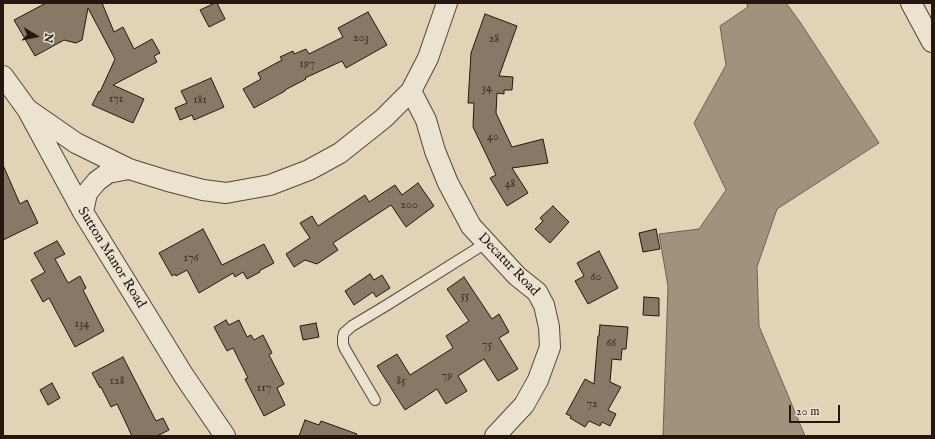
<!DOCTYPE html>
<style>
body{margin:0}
#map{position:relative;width:935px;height:439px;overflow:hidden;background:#e0d3b6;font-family:"IM FELL English",serif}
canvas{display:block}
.frame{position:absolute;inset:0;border:4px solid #25170f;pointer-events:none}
.north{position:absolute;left:16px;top:16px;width:40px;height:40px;-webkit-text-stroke:3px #ebe2d0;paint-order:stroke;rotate:99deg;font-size:11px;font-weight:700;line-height:16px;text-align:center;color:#25170f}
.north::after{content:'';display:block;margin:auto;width:14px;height:18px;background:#25170f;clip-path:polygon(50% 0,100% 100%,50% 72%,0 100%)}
.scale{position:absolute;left:789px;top:405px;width:51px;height:18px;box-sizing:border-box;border:2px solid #25170f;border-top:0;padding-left:5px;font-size:12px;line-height:14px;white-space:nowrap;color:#25170f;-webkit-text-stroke:3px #ebe2d0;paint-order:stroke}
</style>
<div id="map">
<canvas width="935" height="439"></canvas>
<div class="frame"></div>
<div class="north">N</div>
<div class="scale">20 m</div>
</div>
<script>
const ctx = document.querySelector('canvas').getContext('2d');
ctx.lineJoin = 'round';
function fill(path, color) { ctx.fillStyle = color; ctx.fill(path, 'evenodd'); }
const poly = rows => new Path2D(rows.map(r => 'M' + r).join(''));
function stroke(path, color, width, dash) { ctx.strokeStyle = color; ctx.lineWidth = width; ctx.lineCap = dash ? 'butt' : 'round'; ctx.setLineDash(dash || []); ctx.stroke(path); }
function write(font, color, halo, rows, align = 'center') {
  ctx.font = font + ' "IM FELL English",serif'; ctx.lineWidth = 3; ctx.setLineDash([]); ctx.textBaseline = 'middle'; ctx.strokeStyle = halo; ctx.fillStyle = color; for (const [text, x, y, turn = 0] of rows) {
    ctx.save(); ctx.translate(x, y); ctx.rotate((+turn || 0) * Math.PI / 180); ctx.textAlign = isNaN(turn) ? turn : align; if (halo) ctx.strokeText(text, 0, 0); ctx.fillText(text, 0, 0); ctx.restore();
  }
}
const water = poly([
 [746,3,786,3,800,22,879,143,777,209,757,267,759,326,805,436,663,436,668,286,659,234,699,229,726,190,694,123,726,65,720,26,748,7,746,3]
]);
const building = poly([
 [46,3,102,3,114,32,123,27,134,49,152,39,160,53,154,56,157,62,113,85,144,99,133,123,92,105,99,91,100,92,115,59,88,8,82,40,76,43,64,40,35,56,14,20,46,3],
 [215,3,217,3,225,19,209,27,200,10,215,3],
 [368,12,387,45,346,68,342,61,305,78,306,79,285,90,285,91,254,108,243,89,261,79,258,73,282,60,280,57,293,51,294,54,306,49,309,54,343,37,338,28,368,12],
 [485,14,517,26,499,76,513,77,512,90,504,90,504,94,497,93,496,113,512,147,543,139,548,163,512,168,528,193,507,206,490,178,496,175,473,127,474,103,468,103,471,53,485,14],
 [211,78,224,107,194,120,192,115,180,120,175,108,187,103,181,91,211,78],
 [3,165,20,204,27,200,38,223,3,240,3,165],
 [418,183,434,206,406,227,391,205,333,243,338,250,317,264,305,260,294,267,286,254,310,238,300,223,312,216,318,226,365,195,369,202,395,185,402,195,418,183],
 [553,206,569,222,550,243,535,229,543,221,540,218,553,206],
 [203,229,222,265,264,244,274,263,259,271,260,272,247,279,243,272,235,277,233,273,199,293,187,270,176,276,175,274,172,276,159,253,203,229],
 [656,229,660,249,643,252,639,233,656,229],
 [57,241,65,254,55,259,68,283,80,276,86,288,83,290,104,331,75,347,49,298,43,302,31,280,45,272,34,253,57,241],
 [599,251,618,288,588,304,575,281,584,276,577,263,599,251],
 [370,274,374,280,382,275,390,288,376,297,373,292,354,305,345,291,370,274],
 [464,277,492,319,499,314,509,332,499,338,518,369,498,381,484,359,458,376,467,391,446,404,437,389,405,410,377,366,397,354,410,375,453,348,446,336,469,321,447,289,464,277],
 [644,297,659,298,659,316,643,315,644,297],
 [226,320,229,325,239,320,247,337,251,335,254,340,263,335,272,353,269,355,284,384,277,388,285,405,264,416,245,379,248,378,233,348,227,351,214,327,226,320],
 [316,323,319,337,303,340,300,326,316,323],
 [600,325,628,327,626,349,622,349,621,360,612,359,610,382,621,387,608,410,616,414,610,426,602,422,600,426,589,421,585,427,570,418,571,416,566,414,585,379,594,384,598,336,599,336,600,325],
 [123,357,156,421,163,418,169,430,157,436,132,436,117,404,111,407,101,387,100,388,92,373,123,357],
 [52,383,60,398,48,405,40,390,52,383],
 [305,420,319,425,321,421,357,434,356,436,299,436,305,420]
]);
const service = poly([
 [375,400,345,349,343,344,343,338,344,333,352,326,387,305,486,243]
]);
const minor = poly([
 [911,3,932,42],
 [3,76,27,109,83,212,184,376,225,436],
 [411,91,426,120,435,151,448,183,471,226,517,276,537,292,544,305,549,327,550,347,538,380,524,405,495,436],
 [27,109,76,143,129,169,168,181,203,190,226,193,270,185,309,170,340,153,384,118,411,91,428,58,447,3],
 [83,212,87,193,97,181,108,173,129,169]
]);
const numberNames = [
 ["203",361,39],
 ["28",494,40],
 ["197",307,65],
 ["34",487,89],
 ["171",116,100],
 ["181",200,101],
 ["40",493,138],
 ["48",510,185],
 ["200",409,206],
 ["176",191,259],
 ["60",596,278],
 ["55",465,297],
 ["134",82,325],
 ["66",611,344],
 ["75",487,346],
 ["79",447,377],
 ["128",117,382],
 ["85",401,382],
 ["117",264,389],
 ["72",592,405]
];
const streetNames = [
 ["Sutton Manor Road",111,258,58],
 ["Decatur Road",508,265,46]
];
fill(water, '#a0937d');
stroke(water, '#6f6151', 1);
fill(building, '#867966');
stroke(building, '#25170f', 1);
stroke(service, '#544639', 12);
stroke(minor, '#544639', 22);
stroke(service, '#ebe2d0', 10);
stroke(minor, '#ebe2d0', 20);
write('12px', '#3d3025', null, numberNames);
write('14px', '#25170f', '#ebe2d0', streetNames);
</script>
